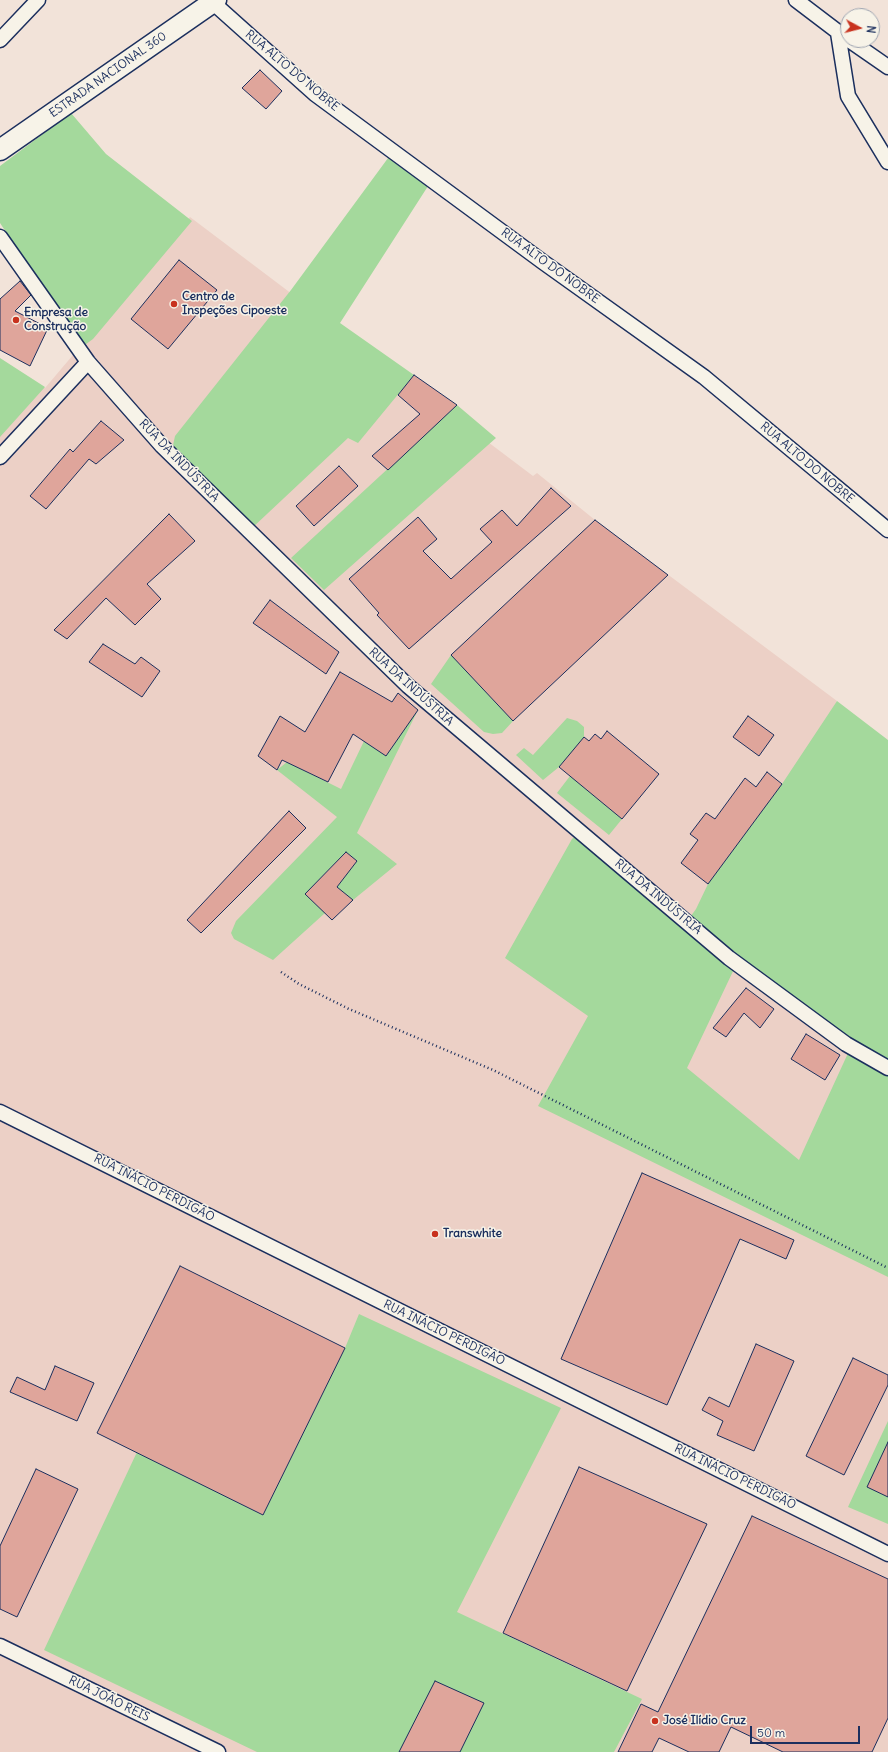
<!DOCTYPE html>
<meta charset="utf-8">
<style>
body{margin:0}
#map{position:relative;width:888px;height:1752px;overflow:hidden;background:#f2e3d9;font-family:Delius,sans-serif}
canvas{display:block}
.north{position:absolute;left:840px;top:8px;width:40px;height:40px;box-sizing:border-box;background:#f7f3e8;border:1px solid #9fa5b1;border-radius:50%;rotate:97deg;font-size:11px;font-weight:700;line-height:16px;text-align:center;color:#1b2f5e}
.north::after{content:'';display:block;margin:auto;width:14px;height:18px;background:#c8321e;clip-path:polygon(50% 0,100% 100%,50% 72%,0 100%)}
.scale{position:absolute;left:750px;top:1726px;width:110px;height:18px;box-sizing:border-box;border:2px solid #1b2f5e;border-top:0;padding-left:5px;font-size:12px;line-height:14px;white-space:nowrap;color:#1b2f5e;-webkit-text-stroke:3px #f7f3e8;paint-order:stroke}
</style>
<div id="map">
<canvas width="888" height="1752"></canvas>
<div class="north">N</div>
<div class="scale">50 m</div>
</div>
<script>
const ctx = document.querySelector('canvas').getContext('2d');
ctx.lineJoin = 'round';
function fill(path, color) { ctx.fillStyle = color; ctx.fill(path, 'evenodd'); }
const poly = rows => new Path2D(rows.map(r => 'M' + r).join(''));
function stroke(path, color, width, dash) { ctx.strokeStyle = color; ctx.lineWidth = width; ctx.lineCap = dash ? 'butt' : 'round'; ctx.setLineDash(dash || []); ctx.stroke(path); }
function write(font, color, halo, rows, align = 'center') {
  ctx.font = font + ' Delius,sans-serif'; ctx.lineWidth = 3; ctx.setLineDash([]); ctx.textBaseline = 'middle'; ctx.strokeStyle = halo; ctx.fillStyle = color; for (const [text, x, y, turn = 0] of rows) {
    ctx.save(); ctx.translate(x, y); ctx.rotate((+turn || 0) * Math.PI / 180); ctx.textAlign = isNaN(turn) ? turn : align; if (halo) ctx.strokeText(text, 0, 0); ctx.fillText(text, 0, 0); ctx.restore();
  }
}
const built = poly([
 [190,217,533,476,537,473,595,520,837,701,835,705,888,750,888,1752,0,1752,0,370,45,388]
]);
const green = poly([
 [71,113,106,154,192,221,93,339,82,347,0,223,0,166],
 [391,154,430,183,340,323,414,375,358,443,348,438,251,529,172,450,175,436,291,290],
 [0,358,45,387,0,437],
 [457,405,496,438,324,590,291,558],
 [451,655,513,721,502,733,493,734,484,732,431,684],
 [837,701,888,740,888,1068,688,920,696,909,708,884,782,784],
 [418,710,357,833,397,864,353,900,337,887,357,861,346,852,305,894,325,913,273,960,234,939,231,933,236,921,337,817,277,770,287,762,341,789,364,741,386,756],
 [567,718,577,721,584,727,584,737,559,767,543,780,516,755,524,748,533,755],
 [570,776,622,819,609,835,557,793],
 [577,834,736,965,687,1068,799,1160,849,1051,888,1075,888,1277,538,1106,588,1016,505,958,572,839],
 [359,1314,561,1408,457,1612,642,1699,614,1752,257,1752,44,1650,137,1452,263,1515,345,1348],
 [888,1421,888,1524,848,1507]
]);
const building = poly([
 [260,70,282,91,266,109,242,88,260,70],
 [179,260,217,290,168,349,131,319,179,260],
 [20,281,31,295,15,311,48,328,30,366,0,350,0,299,20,281],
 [414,375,457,405,388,470,372,456,420,414,398,395,414,375],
 [101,421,124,440,96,464,89,459,46,509,30,496,70,449,73,452,101,421],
 [339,466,358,486,314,526,296,506,339,466],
 [551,488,571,506,409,649,377,615,379,613,349,579,418,517,437,539,423,551,451,579,492,542,480,529,502,510,517,526,551,488],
 [169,514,195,541,147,584,161,599,135,625,106,598,67,639,54,630,169,514],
 [595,520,668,575,513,721,451,655,595,520],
 [270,600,339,652,326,674,253,623,270,600],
 [103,644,135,664,141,657,160,671,142,697,89,662,103,644],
 [340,672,392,702,398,693,418,710,386,756,353,734,328,782,282,760,277,770,258,756,280,716,305,732,340,672],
 [748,716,774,735,759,756,733,737,748,716],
 [607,731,659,774,622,819,559,767,584,737,589,741,595,734,601,739,607,731],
 [767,772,782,784,708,884,681,863,698,840,690,834,706,813,715,819,745,778,756,787,767,772],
 [289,811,306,828,201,933,187,920,289,811],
 [346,852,357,861,337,887,353,900,332,920,305,894,346,852],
 [746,988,774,1009,760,1028,744,1013,726,1037,713,1028,746,988],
 [806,1034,840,1055,825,1080,791,1059,806,1034],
 [642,1173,794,1240,786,1259,740,1239,667,1405,561,1359,642,1173],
 [180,1266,345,1348,263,1515,97,1433,180,1266],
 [756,1344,794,1361,754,1451,717,1435,723,1421,702,1410,709,1397,729,1407,756,1344],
 [853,1358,888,1375,888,1385,844,1475,806,1456,853,1358],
 [55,1366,94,1383,77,1421,10,1392,17,1377,45,1390,55,1366],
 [888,1442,888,1497,867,1487,888,1442],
 [579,1467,707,1524,627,1691,503,1633,579,1467],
 [36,1469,78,1489,17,1617,0,1609,0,1546,36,1469],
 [752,1516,888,1579,888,1718,872,1752,783,1752,731,1727,719,1752,689,1752,659,1738,652,1752,618,1752,641,1704,658,1712,752,1516],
 [435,1681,484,1703,460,1752,399,1752,435,1681]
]);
const path = poly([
 [281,972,299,984,349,1009,493,1070,888,1268]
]);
const minor = poly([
 [210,0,315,94,543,262,704,377,888,530],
 [796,0,846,38],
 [838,33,848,96,888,162],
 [0,40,38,0],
 [849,40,888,67],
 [0,237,88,362,162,446,408,686,729,958,846,1044,888,1068],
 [0,457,88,362],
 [0,1112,888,1554],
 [0,1646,218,1752]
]);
const secondary = poly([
 [0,150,216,0]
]);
const markers = [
 [174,304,4,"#c8321e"],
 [16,320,4,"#c8321e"],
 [435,1234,4,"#c8321e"],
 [655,1721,4,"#c8321e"]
];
const streetNames = [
 ["RUA ALTO DO NOBRE",292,71,40],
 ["ESTRADA NACIONAL 360",108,75,-35],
 ["RUA ALTO DO NOBRE",550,266,36],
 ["RUA DA INDÚSTRIA",179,461,46],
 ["RUA ALTO DO NOBRE",807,463,40],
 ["RUA DA INDÚSTRIA",411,687,42],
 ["RUA DA INDÚSTRIA",658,897,40],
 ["RUA INÁCIO PERDIGÃO",154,1188,27],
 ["RUA INÁCIO PERDIGÃO",444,1333,26],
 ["RUA INÁCIO PERDIGÃO",735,1477,26],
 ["RUA JOÃO REIS",109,1699,26]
];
const poiNames = [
 ["Centro de",182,297],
 ["Inspeções Cipoeste",182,311],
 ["Empresa de",24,313],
 ["Construção",24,327],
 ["Transwhite",443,1234],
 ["José Ilídio Cruz",663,1721]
];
fill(built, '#ecd0c6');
fill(green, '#a4d99c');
fill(building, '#dfa59b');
stroke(building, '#1b2f5e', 1);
stroke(minor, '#1b2f5e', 17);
stroke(secondary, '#1b2f5e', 23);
stroke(path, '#1b2f5e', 2.5, [1, 3]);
stroke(minor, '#f7f3e8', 14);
stroke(secondary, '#f7f3e8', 20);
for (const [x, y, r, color] of markers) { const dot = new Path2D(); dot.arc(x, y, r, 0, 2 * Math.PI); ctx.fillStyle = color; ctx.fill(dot); stroke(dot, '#f7f3e8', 1.5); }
write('12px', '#1b2f5e', '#f7f3e8', streetNames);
write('bold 12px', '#1b2f5e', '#f7f3e8', poiNames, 'left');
</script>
